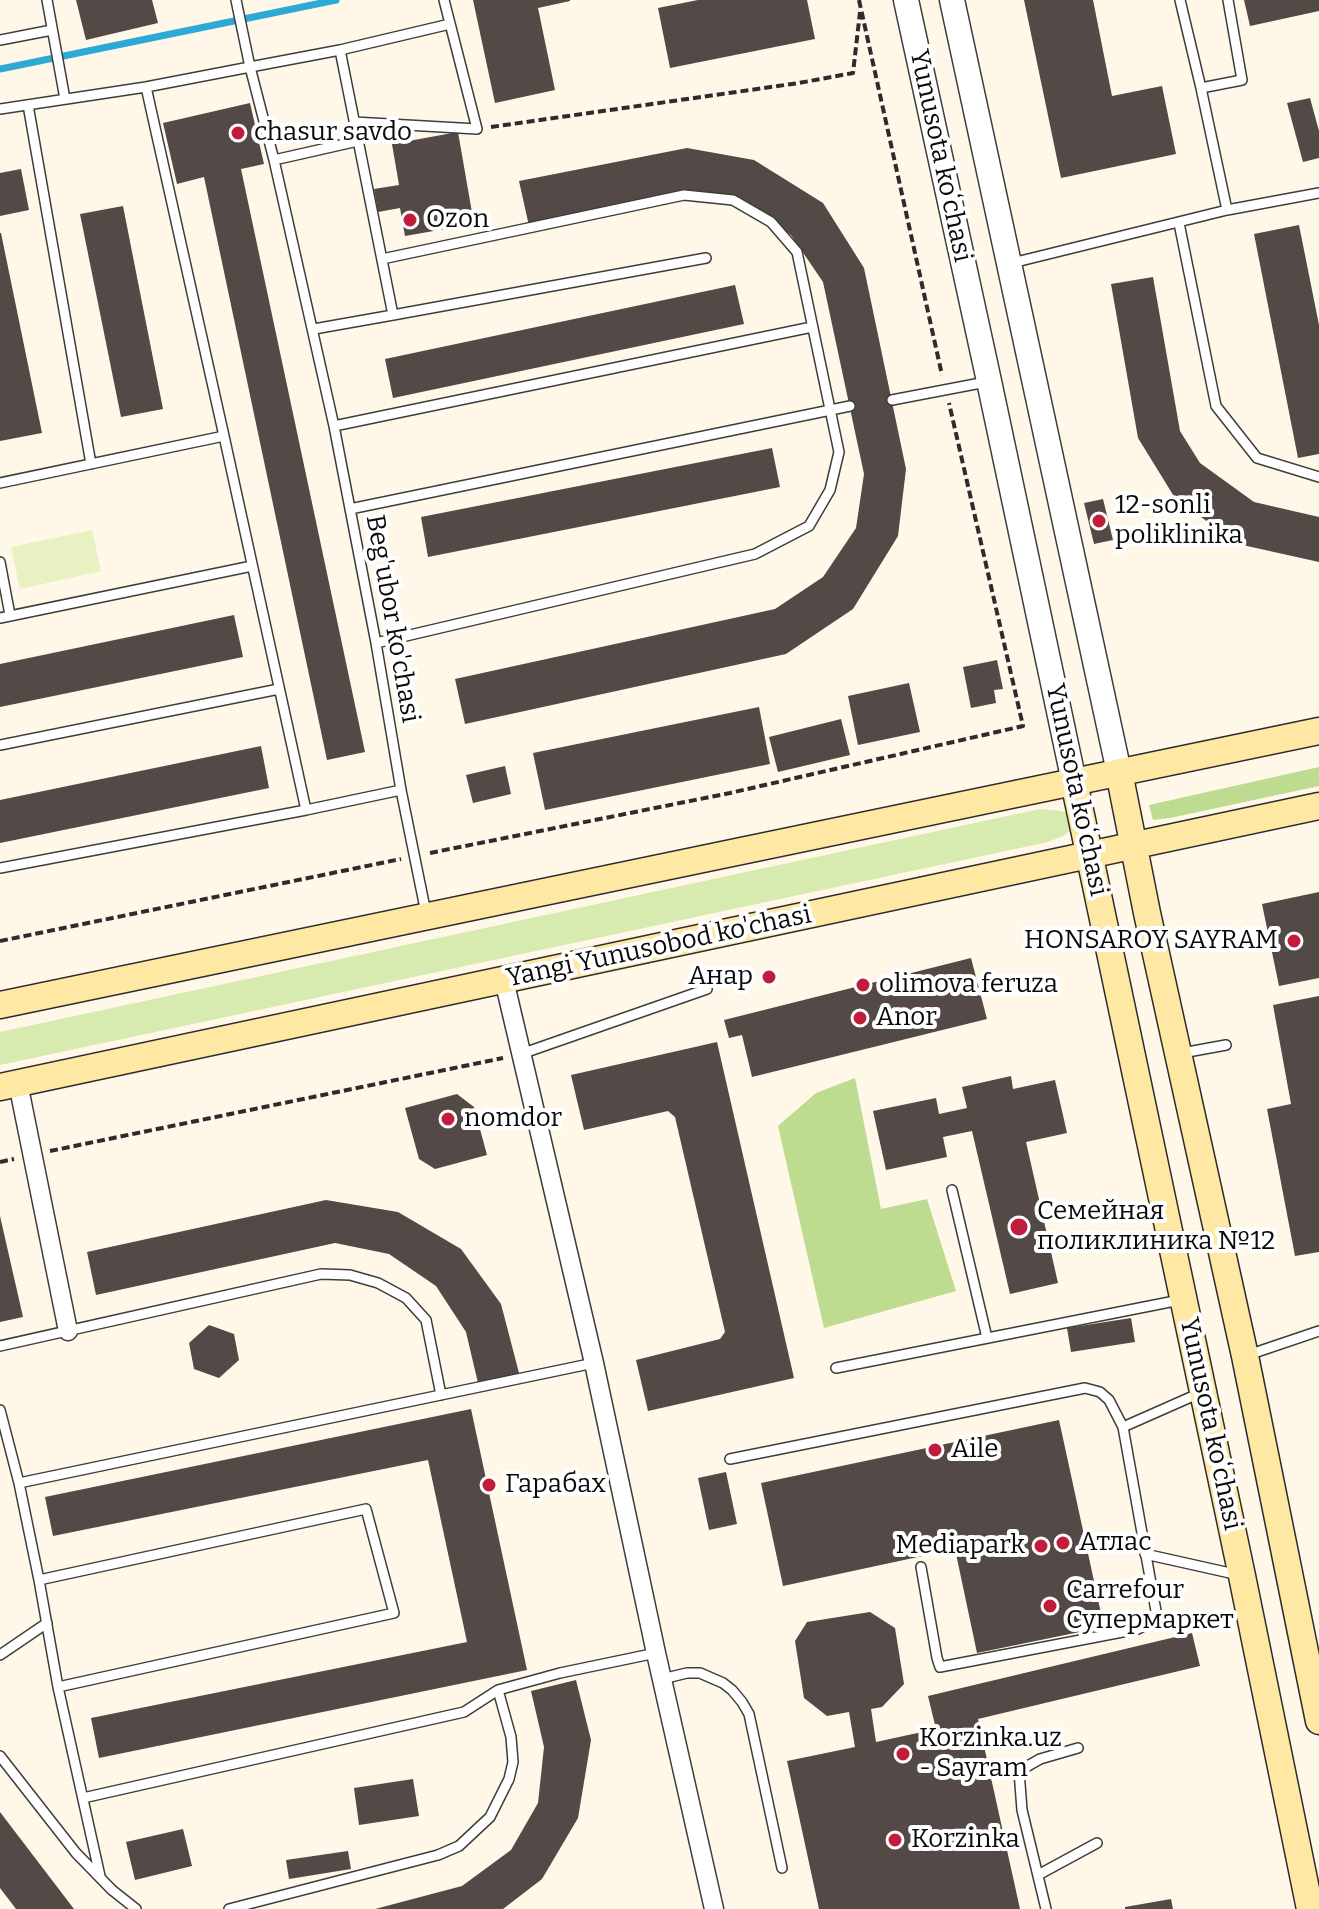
<!DOCTYPE html>
<meta charset="utf-8">
<style>
body{margin:0}
canvas{display:block;background:#fff7e8}
</style>
<canvas width="1319" height="1909"></canvas>
<script>
const ctx = document.querySelector('canvas').getContext('2d');
ctx.lineJoin = 'round';
function fill(path, color) { ctx.fillStyle = color; ctx.fill(path, 'evenodd'); }
const poly = rows => new Path2D(rows.map(r => 'M' + r).join(''));
function stroke(path, color, width, dash) { ctx.strokeStyle = color; ctx.lineWidth = width; ctx.lineCap = dash ? 'butt' : 'round'; ctx.setLineDash(dash || []); ctx.stroke(path); }
function write(font, color, halo, rows, align = 'center') {
  ctx.font = font + ' Bitter,serif'; ctx.lineWidth = 8; ctx.setLineDash([]); ctx.textBaseline = 'middle'; ctx.strokeStyle = halo; ctx.fillStyle = color; for (const [text, x, y, turn = 0] of rows) {
    ctx.save(); ctx.translate(x, y); ctx.rotate((+turn || 0) * Math.PI / 180); ctx.textAlign = isNaN(turn) ? turn : align; if (halo) ctx.strokeText(text, 0, 0); ctx.fillText(text, 0, 0); ctx.restore();
  }
}
const green = poly([
 [1040,809,1060,811,1073,814,1076,825,1065,835,1048,842,0,1065,0,1032]
]);
const forest = poly([
 [1319,767,1319,786,1170,818,1153,820,1149,805],
 [855,1078,881,1209,927,1199,956,1291,824,1328,778,1126,816,1093]
]);
const pitch = poly([
 [92,530,101,571,20,589,11,547]
]);
const stream = poly([
 [0,69,336,0]
]);
const building = poly([
 [76,0,152,0,158,23,86,40],
 [473,0,570,0,570,1,538,8,555,90,495,103],
 [698,0,807,0,815,39,670,68,658,8],
 [1024,0,1093,0,1112,96,1162,86,1176,154,1061,178],
 [1244,0,1319,0,1319,11,1250,26],
 [1310,98,1319,131,1319,158,1303,162,1287,103],
 [250,103,264,164,241,169,365,752,327,760,204,177,177,184,163,123],
 [458,132,474,224,405,236,400,208,378,212,374,189,399,185,392,144],
 [687,148,754,160,823,203,864,268,906,469,898,536,853,609,786,654,465,724,455,679,775,609,823,577,856,528,864,474,823,282,791,235,745,202,689,193,529,226,519,181],
 [21,169,29,210,0,216,0,173],
 [123,206,163,409,121,417,80,214],
 [1299,225,1319,325,1319,454,1298,458,1254,234],
 [0,233,1,233,42,433,0,441],
 [1153,277,1180,431,1200,463,1254,502,1319,517,1319,562,1238,544,1175,498,1138,438,1111,284],
 [735,285,744,324,393,398,385,359],
 [772,448,780,487,428,557,421,517],
 [1103,499,1113,540,1094,544,1084,503],
 [234,615,243,657,0,707,0,664],
 [997,660,1003,689,994,690,996,703,971,708,963,667],
 [909,683,920,732,858,745,848,696],
 [759,707,770,764,545,810,533,753],
 [841,719,850,755,778,772,769,737],
 [261,746,269,788,0,843,0,800],
 [505,766,511,794,473,803,466,775],
 [1319,892,1319,978,1279,986,1262,904],
 [971,958,987,1019,752,1077,742,1035,729,1038,724,1020],
 [1319,996,1319,1252,1295,1256,1267,1109,1291,1104,1273,1005],
 [717,1042,794,1378,648,1411,636,1360,720,1339,725,1332,675,1117,668,1111,584,1130,571,1075],
 [1011,1076,1013,1089,1055,1080,1067,1133,1026,1142,1058,1283,1010,1294,972,1131,943,1137,947,1157,886,1170,873,1111,936,1098,939,1114,967,1108,962,1087],
 [457,1094,474,1107,487,1155,435,1169,419,1159,405,1108],
 [326,1200,398,1212,461,1249,501,1304,519,1373,478,1383,466,1332,436,1286,389,1254,335,1243,96,1295,87,1252],
 [0,1216,23,1317,0,1322],
 [1131,1318,1135,1342,1071,1352,1067,1328],
 [209,1325,234,1334,239,1360,219,1378,194,1369,189,1343],
 [471,1409,527,1670,99,1758,91,1718,467,1642,428,1460,53,1536,45,1497],
 [1059,1420,1104,1627,977,1653,955,1549,783,1586,761,1483],
 [726,1472,737,1524,709,1530,698,1478],
 [870,1612,895,1628,904,1684,882,1707,871,1709,876,1742,936,1729,928,1696,1192,1633,1200,1666,978,1719,1020,1909,819,1909,787,1761,855,1747,849,1712,827,1716,804,1698,795,1641,807,1622],
 [576,1680,591,1740,578,1818,542,1879,503,1909,375,1909,462,1886,511,1850,538,1803,544,1747,531,1691],
 [413,1779,419,1816,359,1825,354,1788],
 [0,1812,74,1909,16,1909,0,1888],
 [183,1829,192,1866,135,1880,126,1842],
 [348,1851,351,1869,289,1879,286,1860],
 [1171,1899,1173,1909,1125,1909,1125,1907]
]);
const path = poly([
 [859,0,942,375],
 [491,127,799,83,853,73,860,12],
 [430,853,730,793,1023,726,949,403],
 [0,941,401,859],
 [50,1151,503,1058],
 [0,1162,14,1159]
]);
const service = poly([
 [47,0,65,99],
 [1180,0,1201,88],
 [0,40,52,30],
 [340,50,450,24],
 [28,105,91,464],
 [0,109,146,87,250,67,236,0],
 [354,122,477,129,444,0],
 [274,160,334,426,376,643,401,790,426,913],
 [1227,210,1201,88,1242,80,1228,0],
 [1179,223,1216,406,1257,458,1319,477],
 [1012,263,1227,210,1319,193],
 [393,315,706,258],
 [314,329,393,315,340,50,250,67,274,160,358,141],
 [892,400,986,382],
 [334,426,812,327],
 [224,436,306,810,401,790],
 [0,483,224,436,146,87],
 [350,509,850,406],
 [0,562,10,615],
 [0,618,252,566],
 [376,643,755,554,809,526,830,490,839,452,797,252,771,222,733,200,684,195,382,259],
 [0,745,279,689],
 [0,868,306,810],
 [1182,1053,1226,1045],
 [521,1054,707,989],
 [952,1190,987,1338],
 [0,1346,321,1274,350,1275,378,1283,406,1298,426,1320,441,1395],
 [1248,1355,1319,1331],
 [836,1368,1180,1300],
 [0,1410,19,1483,594,1363],
 [1123,1427,1200,1393],
 [730,1459,1085,1388,1100,1392,1109,1400,1123,1427,1156,1611,1151,1622,1138,1629,940,1667,937,1658,921,1567],
 [19,1483,39,1580,58,1687,100,1876],
 [1145,1554,1239,1575],
 [39,1580,366,1509,394,1613,58,1687],
 [0,1655,47,1623],
 [662,1679,687,1673,700,1673,723,1683,732,1690,742,1702,749,1714,782,1868],
 [0,1756,76,1853,112,1890,136,1909],
 [83,1798,464,1712,498,1690,560,1673,656,1653],
 [1038,1875,1097,1843],
 [229,1909,438,1855,459,1846,490,1817,509,1779,513,1762,511,1737,498,1690],
 [1046,1909,1022,1810,1019,1771,1040,1759,1078,1748]
]);
const minor = poly([
 [504,980,594,1363,656,1653,714,1909],
 [18,1083,68,1331]
]);
const tertiary = poly([
 [906,0,989,381,1074,782],
 [952,0,1119,772]
]);
const secondary = poly([
 [1119,772,1147,913,1245,1356,1319,1721],
 [1074,782,1242,1576,1310,1909],
 [0,1005,1319,731],
 [0,1087,1319,806]
]);
const markers = [
 [238,133,8,"#c11c3c"],
 [410,220,8,"#c11c3c"],
 [1099,521,8,"#c11c3c"],
 [1294,941,8,"#c11c3c"],
 [769,977,8,"#c11c3c"],
 [863,985,8,"#c11c3c"],
 [860,1018,8,"#c11c3c"],
 [448,1119,8,"#c11c3c"],
 [1019,1227,10,"#c11c3c"],
 [935,1450,8,"#c11c3c"],
 [489,1485,8,"#c11c3c"],
 [1063,1543,8,"#c11c3c"],
 [1041,1546,8,"#c11c3c"],
 [1050,1606,8,"#c11c3c"],
 [903,1754,8,"#c11c3c"],
 [895,1840,8,"#c11c3c"]
];
const poiNames = [
 ["chasur savdo",254,133],
 ["Ozon",426,220],
 ["12-sonli",1115,506],
 ["poliklinika",1115,536],
 ["HONSAROY SAYRAM",1278,941,"right"],
 ["Анар",753,977,"right"],
 ["olimova feruza",879,985],
 ["Anor",876,1018],
 ["nomdor",464,1119],
 ["Семейная",1037,1212],
 ["поликлиника №12",1037,1242],
 ["Aile",951,1450],
 ["Гарабах",505,1485],
 ["Атлас",1079,1543],
 ["Mediapark",1025,1546,"right"],
 ["Carrefour",1066,1591],
 ["Супермаркет",1066,1621],
 ["Korzinka.uz",919,1739],
 ["- Sayram",919,1769],
 ["Korzinka",911,1840]
];
const streetNames = [
 ["Yunusota koʻchasi",940,156,78],
 ["Beg'ubor ko'chasi",392,619,80],
 ["Yunusota koʻchasi",1076,790,78],
 ["Yangi Yunusobod ko'chasi",659,947,-12],
 ["Yunusota koʻchasi",1210,1424,78]
];
fill(green, '#d7ebb0');
fill(forest, '#bddc8f');
fill(pitch, '#e8f1c2');
stroke(stream, '#2ca9d4', 7);
fill(building, '#534946');
stroke(service, '#3d3d3d', 12);
stroke(minor, '#3d3d3d', 21);
stroke(tertiary, '#3d3d3d', 27);
stroke(secondary, '#2c2c2c', 29);
stroke(path, '#2c2c2c', 4, [8, 4]);
stroke(service, '#fff', 9);
stroke(minor, '#fff', 18);
stroke(tertiary, '#fff', 24);
stroke(secondary, '#ffe8a3', 26);
for (const [x, y, r, color] of markers) { const dot = new Path2D(); dot.arc(x, y, r, 0, 2 * Math.PI); ctx.fillStyle = color; ctx.fill(dot); stroke(dot, '#fff', 3); }
write('26px', '#0a0a0a', '#fff', poiNames, 'left');
write('26px', '#0a0a0a', '#fff', streetNames);
</script>
